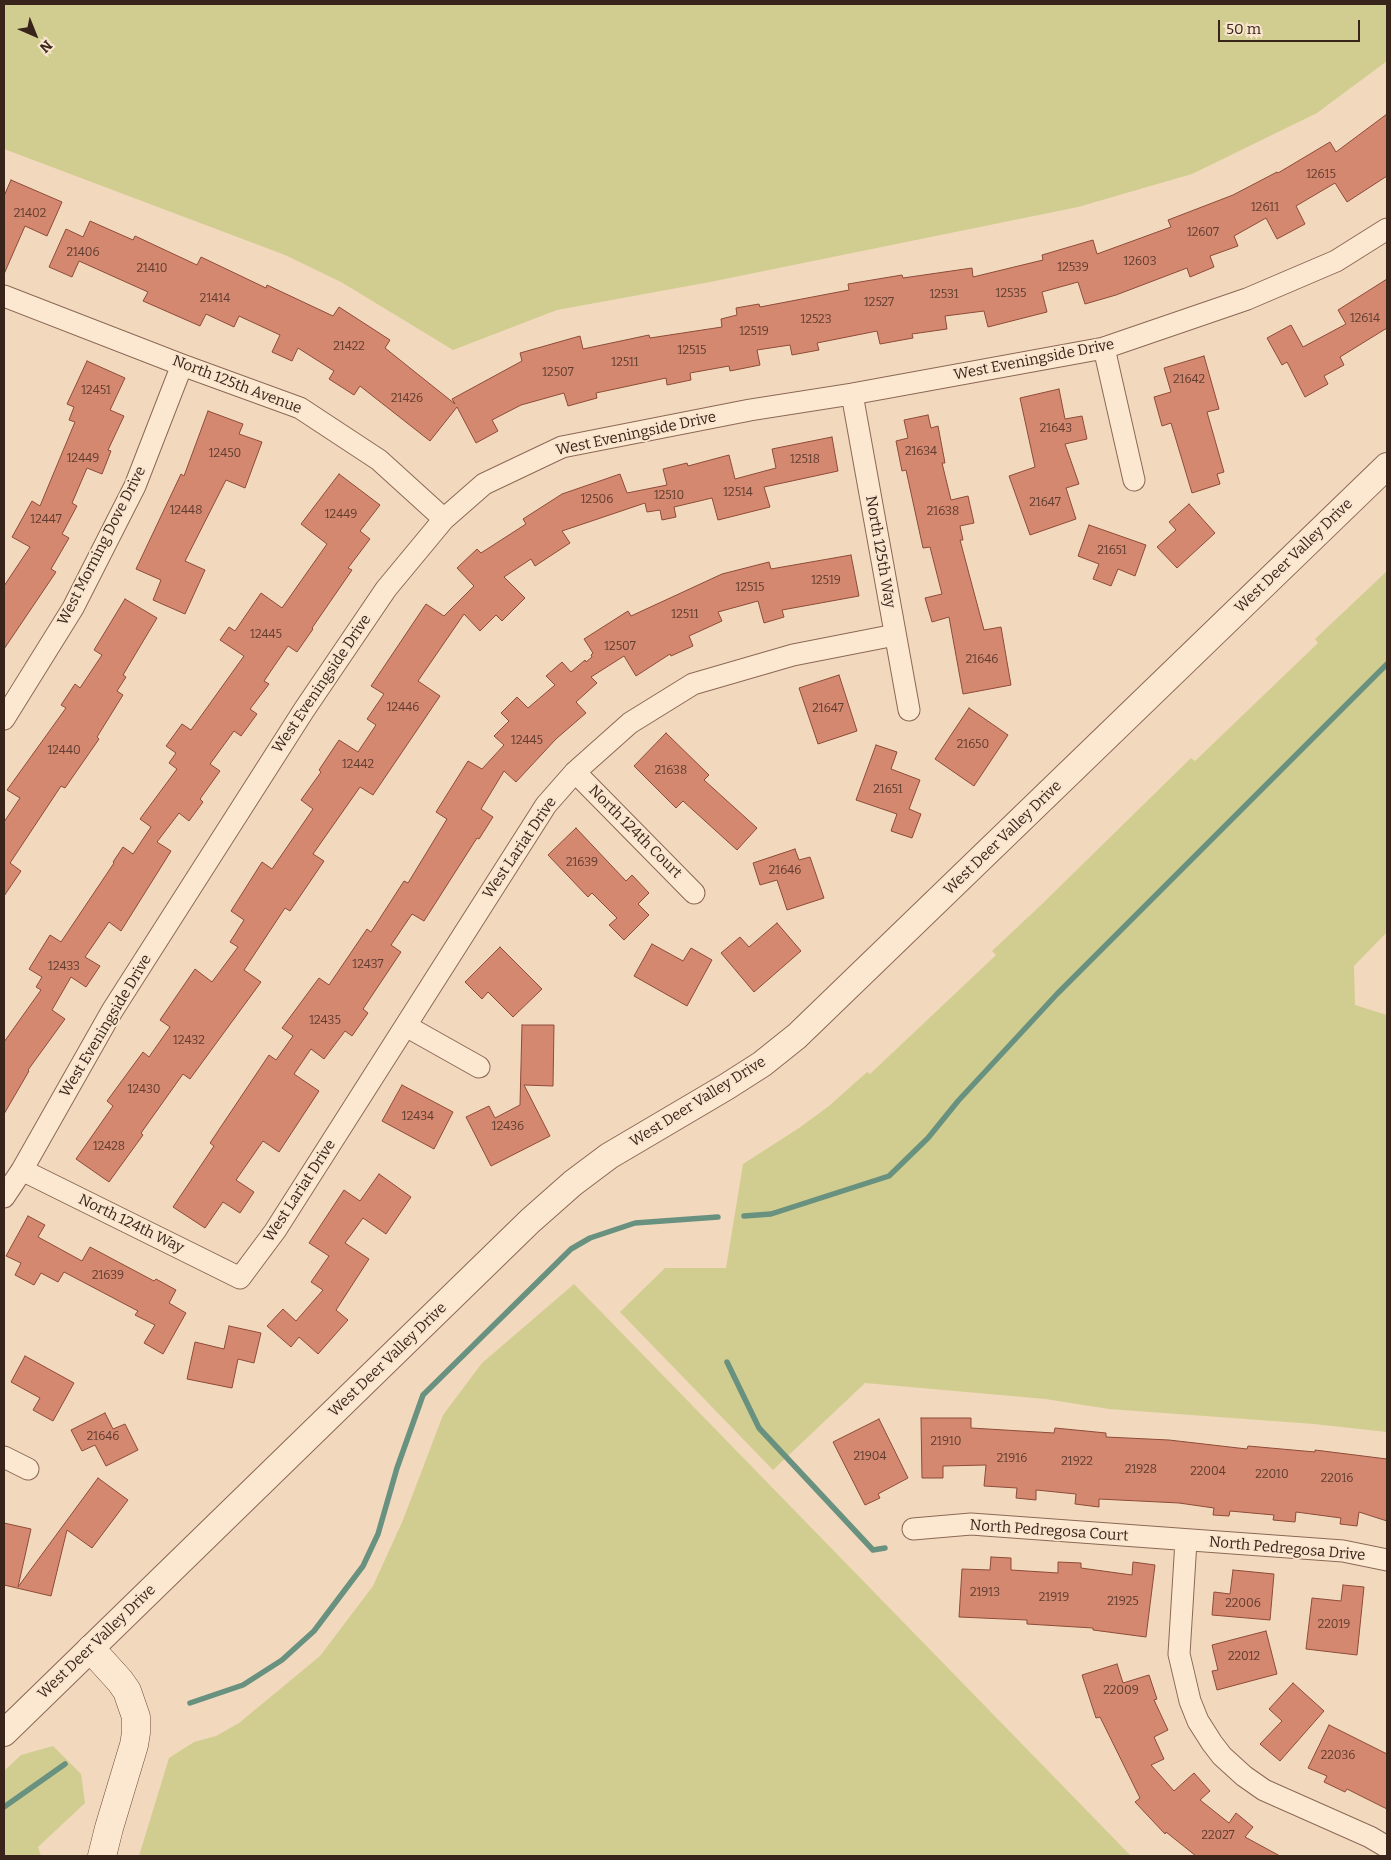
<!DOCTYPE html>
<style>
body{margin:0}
#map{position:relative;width:1391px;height:1860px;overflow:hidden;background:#f2d9bd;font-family:Bitter,serif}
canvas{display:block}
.frame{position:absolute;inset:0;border:5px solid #39241b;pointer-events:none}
.north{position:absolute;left:10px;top:10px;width:50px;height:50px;-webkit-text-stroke:4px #f9e5cd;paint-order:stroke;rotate:136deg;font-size:14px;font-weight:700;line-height:20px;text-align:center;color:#39241b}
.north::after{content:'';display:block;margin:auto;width:18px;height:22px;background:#39241b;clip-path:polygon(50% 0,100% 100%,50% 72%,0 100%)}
.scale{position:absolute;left:1218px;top:20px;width:142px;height:22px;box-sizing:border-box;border:2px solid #39241b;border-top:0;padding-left:6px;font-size:15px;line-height:18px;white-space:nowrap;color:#39241b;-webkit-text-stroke:4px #f9e5cd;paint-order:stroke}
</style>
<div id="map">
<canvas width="1391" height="1860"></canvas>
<div class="frame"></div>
<div class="north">N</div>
<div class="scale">50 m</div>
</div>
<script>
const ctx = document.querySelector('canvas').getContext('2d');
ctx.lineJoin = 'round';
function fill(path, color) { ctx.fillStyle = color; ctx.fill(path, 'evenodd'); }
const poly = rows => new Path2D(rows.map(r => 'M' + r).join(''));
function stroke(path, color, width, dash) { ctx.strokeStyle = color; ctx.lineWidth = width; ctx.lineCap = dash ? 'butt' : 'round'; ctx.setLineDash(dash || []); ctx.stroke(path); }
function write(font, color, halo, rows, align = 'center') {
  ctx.font = font + ' Bitter,serif'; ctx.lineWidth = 4; ctx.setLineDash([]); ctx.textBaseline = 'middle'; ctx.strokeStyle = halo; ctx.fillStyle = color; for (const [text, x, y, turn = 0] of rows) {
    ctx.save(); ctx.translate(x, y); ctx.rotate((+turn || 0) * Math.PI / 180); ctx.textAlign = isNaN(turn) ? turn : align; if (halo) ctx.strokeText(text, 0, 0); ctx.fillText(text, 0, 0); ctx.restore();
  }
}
const green = poly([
 [4,4,1387,4,1387,61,1317,113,1192,174,1078,207,710,282,557,310,453,350,341,282,285,255,4,149],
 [1387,571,1387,932,1354,966,1355,1005,1387,1015,1387,1432,1314,1424,1109,1409,1045,1399,865,1383,773,1470,620,1312,665,1268,726,1268,743,1164,799,1128,829,1106,867,1072,870,1074,996,955,992,951,1041,905,1191,758,1195,761,1318,643,1315,639],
 [574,1284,1131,1856,139,1856,169,1758,194,1742,216,1736,239,1723,320,1656,373,1586,403,1520,443,1415,482,1363],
 [53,1746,81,1774,85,1803,38,1847,41,1856,4,1856,4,1771,21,1755]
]);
const stream = poly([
 [744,1216,771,1214,889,1176,928,1138,958,1101,1057,994,1387,664],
 [727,1362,759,1428,873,1550,885,1548],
 [190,1703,243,1685,282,1660,314,1631,363,1566,378,1534,397,1468,423,1395,571,1249,590,1238,635,1223,718,1217],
 [4,1807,65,1764]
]);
const building = poly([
 [1387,114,1387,176,1347,202,1335,183,1296,206,1305,224,1277,239,1266,218,1234,236,1238,246,1210,256,1214,267,1190,277,1187,268,1116,295,1085,304,1078,282,1042,292,1047,312,988,327,984,311,945,316,947,329,912,334,913,338,880,344,877,331,817,343,819,350,792,355,790,345,757,350,760,365,730,371,729,366,690,373,691,380,667,385,666,378,596,393,597,398,568,406,564,393,521,405,492,420,498,431,476,443,457,407,430,441,360,386,354,395,329,379,334,371,298,348,292,361,272,352,280,335,239,316,234,327,206,314,200,326,143,301,148,292,79,261,72,277,49,267,66,229,83,237,90,221,133,240,135,236,197,265,201,257,266,288,267,285,333,316,339,307,390,340,385,348,455,404,452,399,522,361,520,353,580,336,583,349,649,335,650,338,722,327,721,319,737,315,736,308,759,304,760,307,849,290,848,284,902,275,903,278,972,268,973,277,1043,260,1042,255,1093,240,1097,254,1171,227,1168,220,1233,195,1277,172,1278,173,1330,142,1336,152,1387,114],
 [11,180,62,202,47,236,25,226,4,274,4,196,11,180],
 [1387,279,1387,328,1340,357,1344,365,1324,376,1328,384,1305,397,1287,362,1282,365,1267,338,1291,325,1303,347,1346,324,1338,310,1387,279],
 [1204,356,1219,409,1207,412,1224,472,1217,474,1220,484,1192,493,1171,423,1162,426,1154,397,1171,392,1164,368,1204,356],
 [87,361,125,378,110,410,124,416,108,450,111,451,102,474,87,468,72,503,77,506,62,534,69,538,51,569,56,572,4,649,4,586,30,547,12,537,32,501,40,506,75,422,69,420,74,407,67,404,87,361],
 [1059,389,1065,419,1082,416,1087,439,1065,444,1079,484,1066,488,1076,519,1030,535,1009,476,1035,467,1020,398,1059,389],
 [208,411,243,424,239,434,262,442,245,488,226,480,185,561,205,570,185,614,153,600,161,580,136,569,181,474,184,476,208,411],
 [928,415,931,428,938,426,945,463,942,463,951,500,968,496,974,523,960,526,963,540,960,540,984,630,1001,627,1011,685,963,694,949,617,932,622,925,598,942,594,930,547,923,548,906,470,902,471,896,441,908,438,904,420,928,415],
 [832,437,838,471,764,487,770,507,718,520,712,498,674,507,676,517,662,520,660,510,647,512,645,503,562,531,570,543,535,566,531,559,504,577,525,598,502,621,496,615,480,631,464,614,418,681,440,696,373,795,360,787,313,854,324,861,290,911,285,908,244,970,261,982,190,1079,183,1074,141,1133,143,1135,109,1182,76,1159,113,1106,107,1101,143,1052,149,1057,170,1027,160,1020,195,969,212,982,238,947,230,942,244,920,231,911,262,862,272,869,313,809,301,800,321,772,319,770,339,740,358,752,376,725,367,719,384,694,371,686,426,604,444,616,474,586,457,568,477,549,481,553,526,524,523,519,562,494,620,474,627,493,667,485,663,469,687,463,688,466,729,455,735,479,776,468,772,449,832,437],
 [339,474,380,505,360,531,370,539,348,568,352,570,312,628,313,629,297,652,288,646,264,681,269,684,250,709,257,714,241,736,234,731,210,764,220,771,200,799,203,802,189,821,179,813,157,842,171,851,121,931,109,922,85,957,100,966,86,987,71,977,52,1010,65,1019,28,1070,29,1071,4,1114,4,1042,41,990,36,987,42,977,29,969,50,935,61,942,114,863,113,862,123,847,133,854,151,827,140,819,177,769,169,763,176,753,166,746,182,724,191,730,244,656,220,640,229,627,235,631,261,593,282,608,327,544,301,524,339,474],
 [1189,504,1215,533,1177,568,1157,547,1176,530,1169,522,1189,504],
 [1089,525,1146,545,1135,576,1118,569,1111,586,1093,579,1099,564,1078,556,1089,525],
 [851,555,859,596,782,610,784,617,764,623,758,601,718,612,722,621,689,636,693,646,671,656,670,654,636,676,624,656,591,677,597,683,576,702,586,713,556,739,516,782,504,771,481,809,493,817,479,839,477,838,424,921,412,914,391,945,401,952,363,1009,368,1013,352,1036,345,1031,324,1059,311,1049,294,1074,319,1091,279,1152,263,1141,236,1180,254,1192,240,1213,223,1202,205,1228,173,1207,214,1146,210,1143,269,1055,276,1060,293,1036,282,1028,319,978,329,985,367,929,371,932,404,881,408,883,447,819,436,812,468,761,482,769,504,745,494,736,509,721,501,713,517,697,528,708,555,685,546,676,562,662,571,672,585,660,586,662,592,657,591,655,593,653,584,639,628,611,631,616,722,574,769,562,771,569,851,555],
 [125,599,157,618,123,675,126,677,117,691,123,695,97,737,99,739,65,788,61,786,10,863,21,871,4,896,4,822,20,798,7,790,66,708,61,705,75,684,80,688,102,655,94,650,125,599],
 [839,675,857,731,818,744,799,688,839,675],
 [969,708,1008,735,974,786,935,759,969,708],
 [666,733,709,775,704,780,757,828,737,850,683,801,676,808,634,766,666,733],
 [876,745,897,752,891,769,920,780,909,809,921,814,912,838,891,831,897,814,856,800,876,745],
 [576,828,626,881,632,875,649,893,638,904,649,915,624,940,609,925,617,918,592,893,588,897,548,855,576,828],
 [795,849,799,860,810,857,824,898,787,910,777,880,760,885,753,863,795,849],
 [777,923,801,951,754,992,721,953,740,937,749,947,777,923],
 [652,944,683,961,691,948,712,960,687,1006,634,976,652,944],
 [500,947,542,989,513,1017,488,992,482,999,465,982,500,947],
 [522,1025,554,1025,553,1086,524,1085,550,1136,491,1166,466,1117,489,1106,495,1118,520,1105,522,1025],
 [402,1085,453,1112,434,1149,382,1121,402,1085],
 [379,1174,411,1197,386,1234,363,1218,345,1243,369,1259,336,1310,348,1320,318,1354,299,1337,291,1347,267,1326,283,1309,296,1321,323,1290,311,1282,329,1256,309,1243,344,1190,360,1201,379,1174],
 [28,1216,45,1225,38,1237,82,1261,90,1247,154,1281,156,1279,176,1290,169,1303,186,1313,163,1354,144,1343,155,1325,135,1315,138,1311,64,1272,58,1282,41,1273,34,1285,15,1275,21,1263,6,1256,28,1216],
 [229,1326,261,1333,254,1363,238,1359,232,1388,187,1379,195,1342,224,1349,229,1326],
 [25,1356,74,1383,53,1421,33,1410,40,1398,11,1382,25,1356],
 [105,1413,113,1429,125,1424,138,1450,106,1466,95,1445,82,1451,71,1430,105,1413],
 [921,1418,971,1418,971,1428,1054,1433,1055,1428,1106,1433,1106,1437,1169,1440,1247,1449,1248,1446,1315,1452,1315,1450,1387,1459,1387,1521,1359,1512,1357,1526,1340,1524,1341,1518,1296,1512,1295,1522,1273,1520,1274,1515,1230,1511,1229,1516,1213,1515,1214,1508,1179,1503,1099,1499,1099,1507,1075,1504,1076,1494,1036,1490,1036,1500,1016,1498,1017,1488,984,1486,986,1465,943,1466,943,1478,922,1478,921,1418],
 [879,1419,908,1478,878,1494,880,1498,865,1505,833,1442,879,1419],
 [98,1478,128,1500,92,1548,67,1530,51,1596,4,1585,4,1523,31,1529,18,1587,98,1478],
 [991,1557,1011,1558,1011,1570,1058,1573,1058,1562,1081,1563,1081,1568,1132,1575,1133,1562,1155,1565,1146,1637,1093,1630,1093,1628,1027,1624,1027,1620,959,1617,962,1569,990,1570,991,1557],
 [1233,1570,1274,1574,1270,1620,1212,1615,1214,1592,1230,1594,1233,1570],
 [1343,1585,1364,1587,1357,1655,1306,1649,1312,1598,1341,1601,1343,1585],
 [1266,1631,1277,1674,1217,1690,1212,1671,1218,1670,1212,1645,1266,1631],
 [1117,1664,1123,1683,1149,1675,1157,1699,1154,1700,1168,1730,1154,1737,1164,1759,1151,1765,1174,1791,1194,1773,1210,1791,1200,1800,1229,1823,1236,1813,1253,1827,1245,1837,1280,1856,1196,1856,1166,1832,1165,1834,1135,1802,1140,1798,1100,1717,1096,1718,1082,1675,1117,1664],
 [1293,1683,1324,1711,1280,1761,1260,1744,1282,1721,1269,1709,1293,1683],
 [1329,1725,1387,1754,1387,1809,1347,1789,1345,1792,1324,1782,1327,1776,1308,1768,1329,1725]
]);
const minor = poly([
 [4,296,182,365,300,408,379,460,444,519],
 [1104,348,1134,480],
 [852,394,909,710],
 [4,719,73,608,135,486,182,365],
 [575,772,694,893],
 [406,1026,479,1067],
 [22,1170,240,1278,275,1231,546,805,575,772,630,723,693,684,793,655,895,635],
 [4,1197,22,1170,112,1011,304,710,386,589,444,519,484,484,562,447,750,410,852,394,1104,348,1247,299,1336,261,1387,229],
 [4,1457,28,1469],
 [913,1529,971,1524,1343,1551,1387,1560],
 [1186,1541,1179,1654,1190,1701,1198,1721,1212,1743,1222,1756,1244,1776,1264,1790,1370,1837,1387,1847]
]);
const tertiary = poly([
 [4,1733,530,1221,573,1183,609,1156,726,1087,762,1064,797,1036,1387,466]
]);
const secondary = poly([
 [91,1649,120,1681,127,1691,136,1717,136,1733,134,1745,109,1828,102,1856]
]);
const numberNames = [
 ["12615",1321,175],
 ["12611",1265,208],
 ["21402",30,214],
 ["12607",1203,233],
 ["21406",83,253],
 ["12603",1140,262],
 ["12539",1073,268],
 ["21410",152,269],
 ["12535",1011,294],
 ["12531",944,295],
 ["21414",215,299],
 ["12527",879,303],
 ["12614",1365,319],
 ["12523",816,320],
 ["12519",754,332],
 ["21422",349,347],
 ["12515",692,351],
 ["12511",625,363],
 ["12507",558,373],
 ["21642",1189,380],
 ["12451",96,391],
 ["21426",407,399],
 ["21643",1056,429],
 ["21634",921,452],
 ["12450",225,454],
 ["12449",83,459],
 ["12518",805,460],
 ["12514",738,493],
 ["12510",669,496],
 ["12506",597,500],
 ["21647",1045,503],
 ["12448",186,511],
 ["21638",943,512],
 ["12449",341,515],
 ["12447",46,520],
 ["21651",1112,551],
 ["12519",826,581],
 ["12515",750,588],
 ["12511",685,615],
 ["12445",266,635],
 ["12507",620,647],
 ["21646",982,660],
 ["12446",403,708],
 ["21647",828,709],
 ["12445",527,741],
 ["21650",973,745],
 ["12440",64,751],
 ["12442",358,765],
 ["21638",671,771],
 ["21651",888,790],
 ["21639",582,863],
 ["21646",785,871],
 ["12437",368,965],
 ["12433",64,967],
 ["12435",325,1021],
 ["12432",189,1041],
 ["12430",144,1090],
 ["12434",418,1117],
 ["12436",508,1127],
 ["12428",109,1147],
 ["21639",108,1276],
 ["21646",103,1437],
 ["21910",946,1442],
 ["21904",870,1457],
 ["21916",1012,1459],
 ["21922",1077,1462],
 ["21928",1141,1470],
 ["22004",1208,1472],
 ["22010",1272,1475],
 ["22016",1337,1479],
 ["21913",985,1593],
 ["21919",1054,1598],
 ["21925",1123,1602],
 ["22006",1243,1604],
 ["22019",1334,1625],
 ["22012",1244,1657],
 ["22009",1121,1691],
 ["22036",1338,1756],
 ["22027",1218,1836]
];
const streetNames = [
 ["West Eveningside Drive",1034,360,-11],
 ["North 125th Avenue",237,385,21],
 ["West Eveningside Drive",636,434,-12],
 ["West Morning Dove Drive",102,546,-63],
 ["North 125th Way",880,552,80],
 ["West Deer Valley Drive",1294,556,-44],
 ["West Eveningside Drive",322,684,-56],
 ["North 124th Court",635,832,45],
 ["West Deer Valley Drive",1003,838,-44],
 ["West Lariat Drive",520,848,-56],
 ["West Eveningside Drive",106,1026,-59],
 ["West Deer Valley Drive",698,1102,-32],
 ["West Lariat Drive",300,1191,-57],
 ["North 124th Way",131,1224,26],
 ["West Deer Valley Drive",388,1360,-44],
 ["North Pedregosa Court",1049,1531,4],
 ["North Pedregosa Drive",1287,1549,5],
 ["West Deer Valley Drive",97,1642,-44]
];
fill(green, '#d1cd90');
stroke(stream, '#689180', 5.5);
fill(building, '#d4886f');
stroke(building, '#8d4b38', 1);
stroke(minor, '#8c6854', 23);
stroke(tertiary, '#8c6854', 28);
stroke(secondary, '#6d4a38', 29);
stroke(minor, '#fce8d1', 21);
stroke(tertiary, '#fce8d1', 26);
stroke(secondary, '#fce8d1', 28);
write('12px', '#603d30', null, numberNames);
write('15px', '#39241b', '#f9e5cd', streetNames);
</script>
